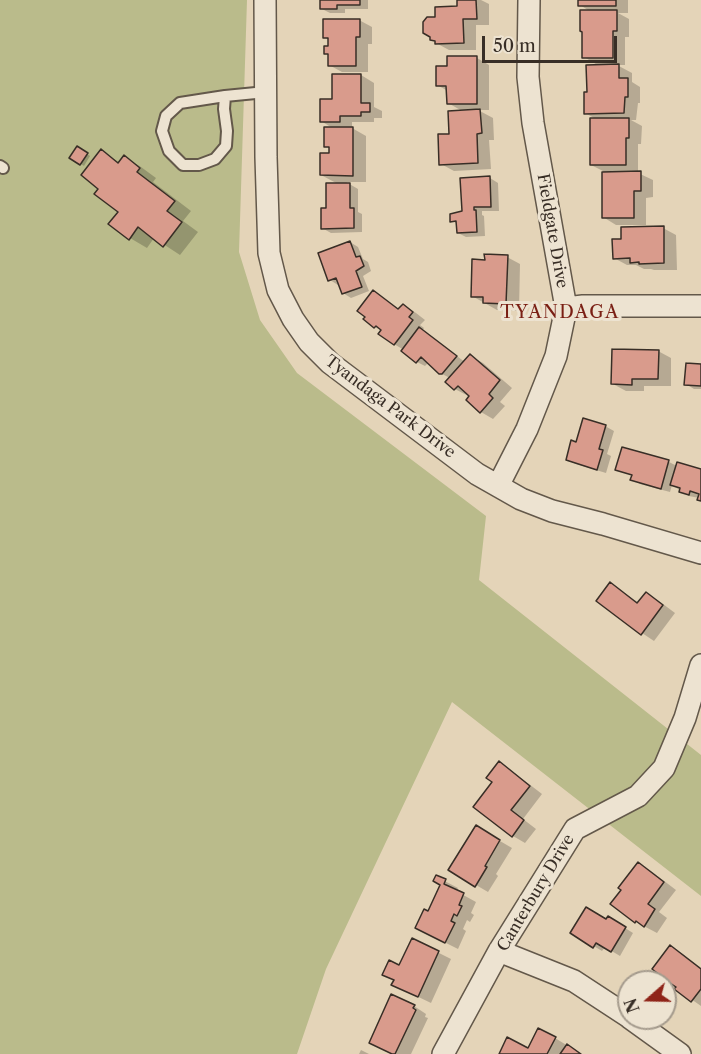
<!DOCTYPE html>
<style>
body{margin:0}
#map{position:relative;width:701px;height:1054px;overflow:hidden;background:#e4d4b8;font-family:"Libre Caslon Text",serif}
canvas{display:block}
.north{position:absolute;left:617px;top:970px;width:60px;height:60px;box-sizing:border-box;background:#ede3d1;border:2px solid #a59b8d;border-radius:50%;rotate:250deg;font-size:16px;font-weight:700;line-height:24px;text-align:center;color:#382e26}
.north::after{content:'';display:block;margin:auto;width:21px;height:27px;background:#8f2418;clip-path:polygon(50% 0,100% 100%,50% 72%,0 100%)}
.scale{position:absolute;left:482px;top:36px;width:135px;height:27px;box-sizing:border-box;border:3px solid #382e26;border-top:0;padding-left:8px;font-size:18px;line-height:21px;white-space:nowrap;color:#382e26;-webkit-text-stroke:4px #ede3d1;paint-order:stroke}
</style>
<div id="map">
<canvas width="701" height="1054"></canvas>
<div class="north">N</div>
<div class="scale">50 m</div>
</div>
<script>
const ctx = document.querySelector('canvas').getContext('2d');
ctx.lineJoin = 'round';
function fill(path, color) { ctx.fillStyle = color; ctx.fill(path, 'evenodd'); }
const poly = rows => new Path2D(rows.map(r => 'M' + r).join(''));
function stroke(path, color, width, dash) { ctx.strokeStyle = color; ctx.lineWidth = width; ctx.lineCap = dash ? 'butt' : 'round'; ctx.setLineDash(dash || []); ctx.stroke(path); }
function write(font, color, halo, rows, align = 'center') {
  ctx.font = font + ' "Libre Caslon Text",serif'; ctx.lineWidth = 6; ctx.setLineDash([]); ctx.textBaseline = 'middle'; ctx.strokeStyle = halo; ctx.fillStyle = color; for (const [text, x, y, turn = 0] of rows) {
    ctx.save(); ctx.translate(x, y); ctx.rotate((+turn || 0) * Math.PI / 180); ctx.textAlign = isNaN(turn) ? turn : align; if (halo) ctx.strokeText(text, 0, 0); ctx.fillText(text, 0, 0); ctx.restore();
  }
}
const green = poly([
 [0,0,247,0,239,252,260,320,297,373,486,516,479,580,701,755,701,896,452,702,326,969,297,1054,0,1054]
]);
const shadow = poly([
 [322,0,368,0,368,9,345,9,345,13,330,13,322,9],
 [458,0,481,0,489,4,489,25,476,25,476,50,449,50,436,43,437,18,458,8],
 [580,0,628,0,628,13,618,13,629,19,629,37,625,37,625,65,617,65,632,73,632,82,640,87,640,103,638,103,636,120,631,120,642,126,641,144,638,144,638,173,653,180,653,197,646,198,646,225,616,225,603,217,603,171,591,165,596,119,585,113,588,93,599,66,584,57,591,12,580,5],
 [359,20,372,27,372,44,368,44,368,72,342,72,329,65,329,55,326,53,329,47,329,40,324,37],
 [477,58,489,65,489,110,478,110,493,118,494,140,489,140,491,169,454,171,441,164,451,135,464,112,448,103,448,91,437,85,448,68],
 [361,75,374,83,374,107,382,111,382,118,374,118,374,122,352,122,352,128,366,136,366,182,346,182,358,189,358,212,362,214,362,232,331,233,322,228,327,209,338,184,321,175,331,154,331,149,326,146,334,129,321,121,334,100],
 [78,148,90,156,84,166,71,157],
 [101,151,120,163,124,157,141,167,156,178,153,182,191,211,183,221,198,232,180,255,154,238,147,248,130,238,120,211,100,188],
 [490,178,498,183,499,211,482,211,482,215,484,216,485,236,466,237,458,233,458,224,452,221,463,212],
 [663,228,676,235,677,270,654,270,651,269,644,269,636,265,627,265,614,258,622,240],
 [350,242,358,247,363,259,368,262,371,271,363,276,369,291,351,298,343,293,340,284,338,285,330,280],
 [507,257,520,264,519,311,497,310,472,296,486,261],
 [374,292,400,310,403,305,416,313,425,320,420,325,424,328,422,331,465,362,471,356,483,363,512,388,500,402,505,406,493,419,481,412,470,397,455,389,447,382,450,378,440,373,429,362,425,366,417,362,403,351,404,350,394,344,382,331,375,327],
 [658,351,671,358,671,386,644,386,644,391,626,391,613,384],
 [701,365,701,389,694,389,686,384],
 [605,426,614,431,607,454,611,456,606,473,576,464,567,460,577,444],
 [623,448,669,462,677,466,701,470,701,500,699,498,689,496,672,485,670,492,640,484,632,479,633,476,617,469],
 [611,584,639,603,646,594,659,601,675,613,654,641,642,633],
 [499,763,512,771,542,794,523,819,536,829,525,843,513,836,494,782],
 [476,827,512,848,496,874,498,876,488,892,476,885],
 [638,864,651,871,676,890,659,912,667,918,657,933,636,922,612,904],
 [437,877,458,888,456,891,476,902,471,913,474,915,470,922,467,920,463,929,466,931,458,949,430,935,428,913,442,885],
 [609,918,633,933,620,956,605,947,602,951,572,933,607,921],
 [413,940,451,959,431,1003,406,991,400,967],
 [670,947,683,954,701,968,701,1006,661,978],
 [414,1006,426,1014,425,1017,428,1018,411,1054,393,1054,383,1049],
 [555,1038,581,1054,501,1054,529,1050],
 [361,1050,369,1054,359,1054]
]);
const building = poly([
 [320,0,360,0,360,5,337,5,337,9,320,9,320,0],
 [457,0,476,0,477,19,463,19,464,43,435,44,435,41,430,40,430,37,423,33,423,22,427,17,435,17,435,7,457,6,457,0],
 [578,0,616,0,616,6,578,6,578,0],
 [580,10,617,10,617,31,613,31,613,58,582,58,582,32,580,31,580,10],
 [323,19,360,19,360,37,356,37,356,66,328,66,328,54,324,54,324,46,328,46,328,38,323,38,323,19],
 [447,56,477,56,477,104,447,104,446,86,436,86,436,66,447,66,447,56],
 [619,64,619,78,628,78,628,97,625,97,624,113,584,114,584,92,587,92,586,65,619,64],
 [332,74,361,74,361,103,370,103,370,112,361,112,361,116,340,116,340,122,320,122,320,99,332,99,332,74],
 [480,109,482,133,477,134,478,163,439,165,438,134,449,134,448,111,480,109],
 [590,118,629,118,629,138,626,138,626,165,590,165,590,118],
 [324,127,353,127,353,176,320,175,320,153,329,153,329,147,324,147,324,127],
 [77,146,88,153,80,165,69,158,77,146],
 [101,149,118,163,124,155,140,168,137,172,175,201,167,211,182,222,163,247,138,227,129,240,108,224,118,212,94,194,98,189,81,175,101,149],
 [641,171,641,191,634,191,634,218,602,218,602,172,641,171],
 [490,176,491,207,474,207,474,210,476,210,477,232,457,233,456,221,450,222,450,214,462,211,460,178,490,176],
 [326,183,350,183,350,208,354,208,354,228,321,229,321,208,326,208,326,183],
 [664,226,664,263,639,264,639,262,630,263,630,258,613,259,612,239,621,239,621,227,664,226],
 [350,241,356,257,360,256,364,266,356,271,362,287,342,294,336,278,328,281,318,253,350,241],
 [484,254,508,255,506,304,483,303,483,297,471,297,472,259,485,260,484,254],
 [373,290,398,309,403,304,413,312,409,317,413,320,394,345,378,334,381,330,376,326,374,328,363,319,365,317,357,311,373,290],
 [419,327,457,356,442,374,439,374,421,357,416,363,401,351,419,327],
 [612,349,659,350,658,379,632,379,632,385,611,384,612,349],
 [470,354,500,380,489,394,493,398,480,413,466,400,469,396,458,386,454,390,445,382,470,354],
 [686,363,701,364,701,386,684,385,686,363],
 [583,418,606,425,599,449,603,450,597,470,566,460,571,440,576,442,583,418],
 [622,447,669,460,661,489,630,480,632,475,615,470,622,447],
 [677,462,701,469,701,501,697,500,699,494,690,491,689,495,679,492,680,488,670,485,677,462],
 [610,582,637,603,646,592,663,605,641,635,596,601,610,582],
 [499,761,530,786,511,810,524,820,512,837,473,807,492,782,486,778,499,761],
 [476,825,500,840,485,866,487,867,475,887,448,870,476,825],
 [638,862,664,882,648,904,655,909,644,927,636,921,635,923,610,904,621,890,618,888,638,862],
 [436,875,446,879,444,884,464,893,459,905,462,906,457,916,454,914,451,921,455,923,445,943,415,928,424,909,428,911,440,885,433,881,436,875],
 [586,907,606,919,608,916,626,927,611,952,596,943,593,948,570,933,586,907],
 [412,938,439,951,418,997,391,985,394,980,382,975,389,960,399,965,412,938],
 [670,945,701,969,701,989,691,1002,674,989,676,987,670,983,669,985,659,978,661,976,652,969,670,945],
 [391,994,415,1005,413,1008,416,1010,395,1054,392,1054,369,1043,391,994],
 [538,1028,556,1037,547,1054,499,1054,507,1037,528,1048,538,1028],
 [567,1044,581,1054,560,1054,567,1044]
]);
const lane = poly([
 [225,96,224,109,227,131,226,146,215,159,199,165,183,165,169,151,162,131,166,116,180,103,225,96,266,92],
 [0,166,3,168]
]);
const street = poly([
 [265,0,266,157,269,253,278,290,293,319,309,342,330,363,477,474,521,499,552,511,603,524,701,553],
 [566,308,583,306,701,306],
 [498,486,527,429,556,356,566,308,533,123,528,77,529,0],
 [499,951,574,981,629,1017],
 [630,1018,680,1054],
 [443,1054,499,951,575,829,638,796,664,768,685,718,701,665]
]);
const streetNames = [
 ["Fieldgate Drive",552,231,80],
 ["Tyandaga Park Drive",390,407,37],
 ["Canterbury Drive",536,893,-59]
];
const neighbourhoodNames = [
 ["TYANDAGA",560,313]
];
fill(green, '#babb8b');
fill(shadow, '#0003');
fill(building, '#d99b8c');
stroke(building, '#382e26', 1.5);
stroke(lane, '#63584a', 14);
stroke(street, '#63584a', 24);
stroke(lane, '#ede3d1', 10);
stroke(street, '#ede3d1', 21);
write('16px', '#382e26', '#ede3d1', streetNames);
ctx.letterSpacing = '1.5px';
write('18px', '#7a1f14', '#ede3d1', neighbourhoodNames);
ctx.letterSpacing = '0px';
</script>
